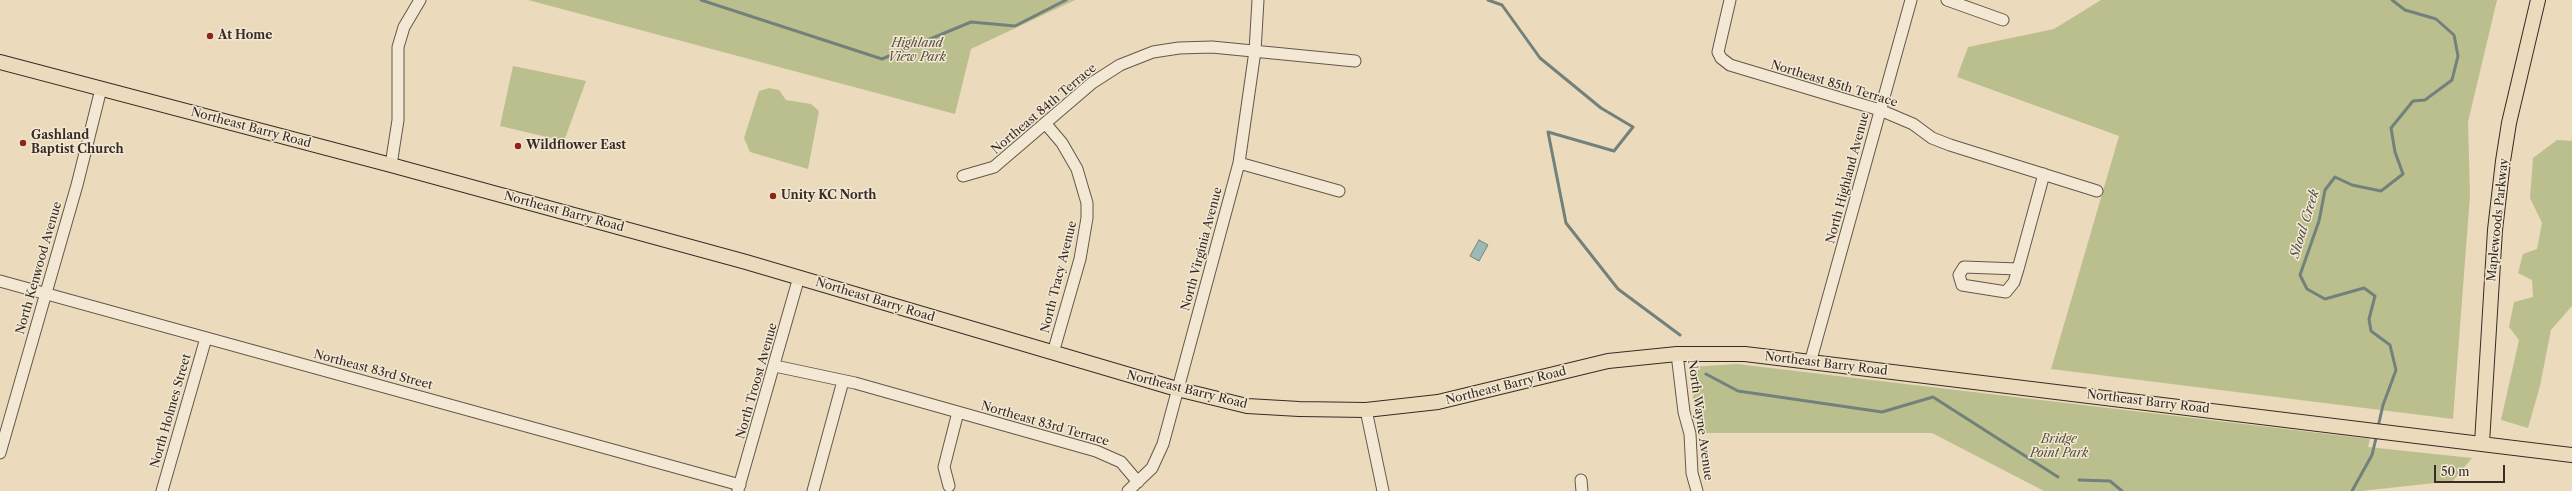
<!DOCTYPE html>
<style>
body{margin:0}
#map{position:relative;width:2572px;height:491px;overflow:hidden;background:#ebdbbc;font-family:"Libre Caslon Text",serif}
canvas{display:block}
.scale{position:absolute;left:2434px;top:465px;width:71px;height:18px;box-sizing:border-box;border:2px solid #372b25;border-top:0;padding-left:5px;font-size:12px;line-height:14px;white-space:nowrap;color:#372b25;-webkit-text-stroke:3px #f2e8d3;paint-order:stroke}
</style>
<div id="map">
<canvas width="2572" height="491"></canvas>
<div class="scale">50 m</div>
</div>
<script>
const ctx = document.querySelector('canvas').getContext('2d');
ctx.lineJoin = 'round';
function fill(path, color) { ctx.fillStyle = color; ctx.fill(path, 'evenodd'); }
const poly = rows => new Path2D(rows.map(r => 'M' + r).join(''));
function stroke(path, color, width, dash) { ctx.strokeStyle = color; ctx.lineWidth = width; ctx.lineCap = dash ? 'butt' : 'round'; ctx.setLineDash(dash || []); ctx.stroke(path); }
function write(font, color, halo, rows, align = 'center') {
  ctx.font = font + ' "Libre Caslon Text",serif'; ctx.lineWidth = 3; ctx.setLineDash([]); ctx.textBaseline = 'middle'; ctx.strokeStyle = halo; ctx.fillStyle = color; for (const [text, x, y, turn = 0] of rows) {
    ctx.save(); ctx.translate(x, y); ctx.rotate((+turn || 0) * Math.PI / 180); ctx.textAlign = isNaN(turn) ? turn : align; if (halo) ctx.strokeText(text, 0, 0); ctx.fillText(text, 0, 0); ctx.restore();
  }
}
const green = poly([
 [528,0,1075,0,971,49,955,114],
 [2101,0,2497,0,2468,122,2470,195,2453,419,2051,369,2119,136,1957,77,1968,47,2054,29],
 [513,66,586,81,564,141,500,126],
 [769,88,779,90,786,100,811,104,819,111,808,169,750,152,744,138,759,91],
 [2557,140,2572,141,2572,306,2551,330,2540,386,2528,428,2501,420,2519,340,2509,327,2514,302,2533,297,2532,280,2518,273,2523,254,2537,249,2542,223,2530,198,2533,158],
 [1737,364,2370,439,2368,447,2472,458,2453,481,2361,491,2044,491,1932,433,1698,433,1689,367]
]);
const water = poly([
 [1479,240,1488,245,1479,261,1470,256,1479,240]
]);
const stream = poly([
 [701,0,882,59,971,22,1015,26,1066,0],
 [1488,0,1502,5,1540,58,1601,108,1633,127,1614,151,1548,132,1566,223,1618,289,1680,335],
 [1706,374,1738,391,1882,412,1933,397,2058,477],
 [2378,427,2383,405,2396,370,2390,345,2371,331,2369,319,2375,296,2364,288,2325,299,2307,289,2300,275,2319,221,2325,190,2335,177,2352,185,2381,191,2403,174,2395,152,2391,128,2413,101,2425,100,2452,80,2458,56,2454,35,2436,19,2405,10,2392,0],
 [2079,480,2110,481,2122,491],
 [2352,491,2372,455,2377,434]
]);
const minor = poly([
 [1730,0,1718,52,1721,58,1730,65,1880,110,1913,124,1932,138,1950,145,2097,191],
 [1947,0,2003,20],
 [1045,123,1062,143,1077,169,1087,203,1087,218,1080,259,1053,353],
 [1239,163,1339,191],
 [391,165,398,120,398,47,404,27,420,0],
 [963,176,994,167,1092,83,1120,65,1153,52,1179,48,1212,47,1355,61],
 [2018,269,1964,267,1959,275,1962,285,2006,292,2014,282,2018,269,2044,174],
 [0,281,740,485],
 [1677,354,1684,412,1690,434,1692,473,1697,491],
 [1810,363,1911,0],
 [775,366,855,383,1096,451,1121,462,1138,482],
 [1366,410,1383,491],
 [0,453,77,185,101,89],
 [1581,480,1582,491],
 [949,486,944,467,958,412],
 [738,490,799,277],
 [162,491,206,338],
 [813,491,843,381],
 [1128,491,1152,468,1163,444,1239,163,1255,51,1258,0]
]);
const major = poly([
 [0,62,391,165,746,262,1177,389,1247,406,1299,409,1366,410,1438,402,1608,361,1677,354,1745,354,2572,455],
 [2482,443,2495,230,2503,161,2509,123,2538,0]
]);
const markers = [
 [210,36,4,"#8f2418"],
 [23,143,4,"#8f2418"],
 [518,146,4,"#8f2418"],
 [773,196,4,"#8f2418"]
];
const poiNames = [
 ["At Home",218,36],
 ["Gashland",31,136],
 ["Baptist Church",31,150],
 ["Wildflower East",526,146],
 ["Unity KC North",781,196]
];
const parkNames = [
 ["Highland",917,44],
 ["View Park",917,58],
 ["Bridge",2059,440],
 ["Point Park",2059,454]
];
const streetNames = [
 ["Northeast 85th Terrace",1834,84,17],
 ["Northeast 84th Terrace",1044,109,-40],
 ["Northeast Barry Road",251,128,15],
 ["North Highland Avenue",1848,178,-75],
 ["Northeast Barry Road",564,212,15],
 ["Maplewoods Parkway",2498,220,-84],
 ["North Virginia Avenue",1202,249,-75],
 ["North Kenwood Avenue",39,268,-74],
 ["North Tracy Avenue",1059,277,-76],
 ["Northeast Barry Road",875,300,17],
 ["Northeast Barry Road",1826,364,7],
 ["Northeast 83rd Street",373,370,15],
 ["North Troost Avenue",757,381,-74],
 ["Northeast Barry Road",1506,386,-14],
 ["Northeast Barry Road",1187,390,14],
 ["Northeast Barry Road",2148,402,7],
 ["North Holmes Street",171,411,-74],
 ["North Wayne Avenue",1700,420,82],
 ["Northeast 83rd Terrace",1045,424,16]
];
const waterNames = [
 ["Shoal Creek",2305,224,-73]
];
fill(green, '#bbbf8e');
fill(water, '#99bab6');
stroke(water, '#72817c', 1);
stroke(stream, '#72817c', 3);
stroke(minor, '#64574b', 13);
stroke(major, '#372b25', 16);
stroke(minor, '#f2e8d3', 11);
stroke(major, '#ebdbbc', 14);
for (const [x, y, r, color] of markers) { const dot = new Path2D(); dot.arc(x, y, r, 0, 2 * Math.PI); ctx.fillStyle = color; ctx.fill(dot); stroke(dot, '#f2e8d3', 1.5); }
write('bold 12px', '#372b25', '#f2e8d3', poiNames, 'left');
write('italic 12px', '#58503f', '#f2e8d3', parkNames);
write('12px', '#372b25', '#f2e8d3', streetNames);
write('italic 13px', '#504f49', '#f2e8d3', waterNames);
</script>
